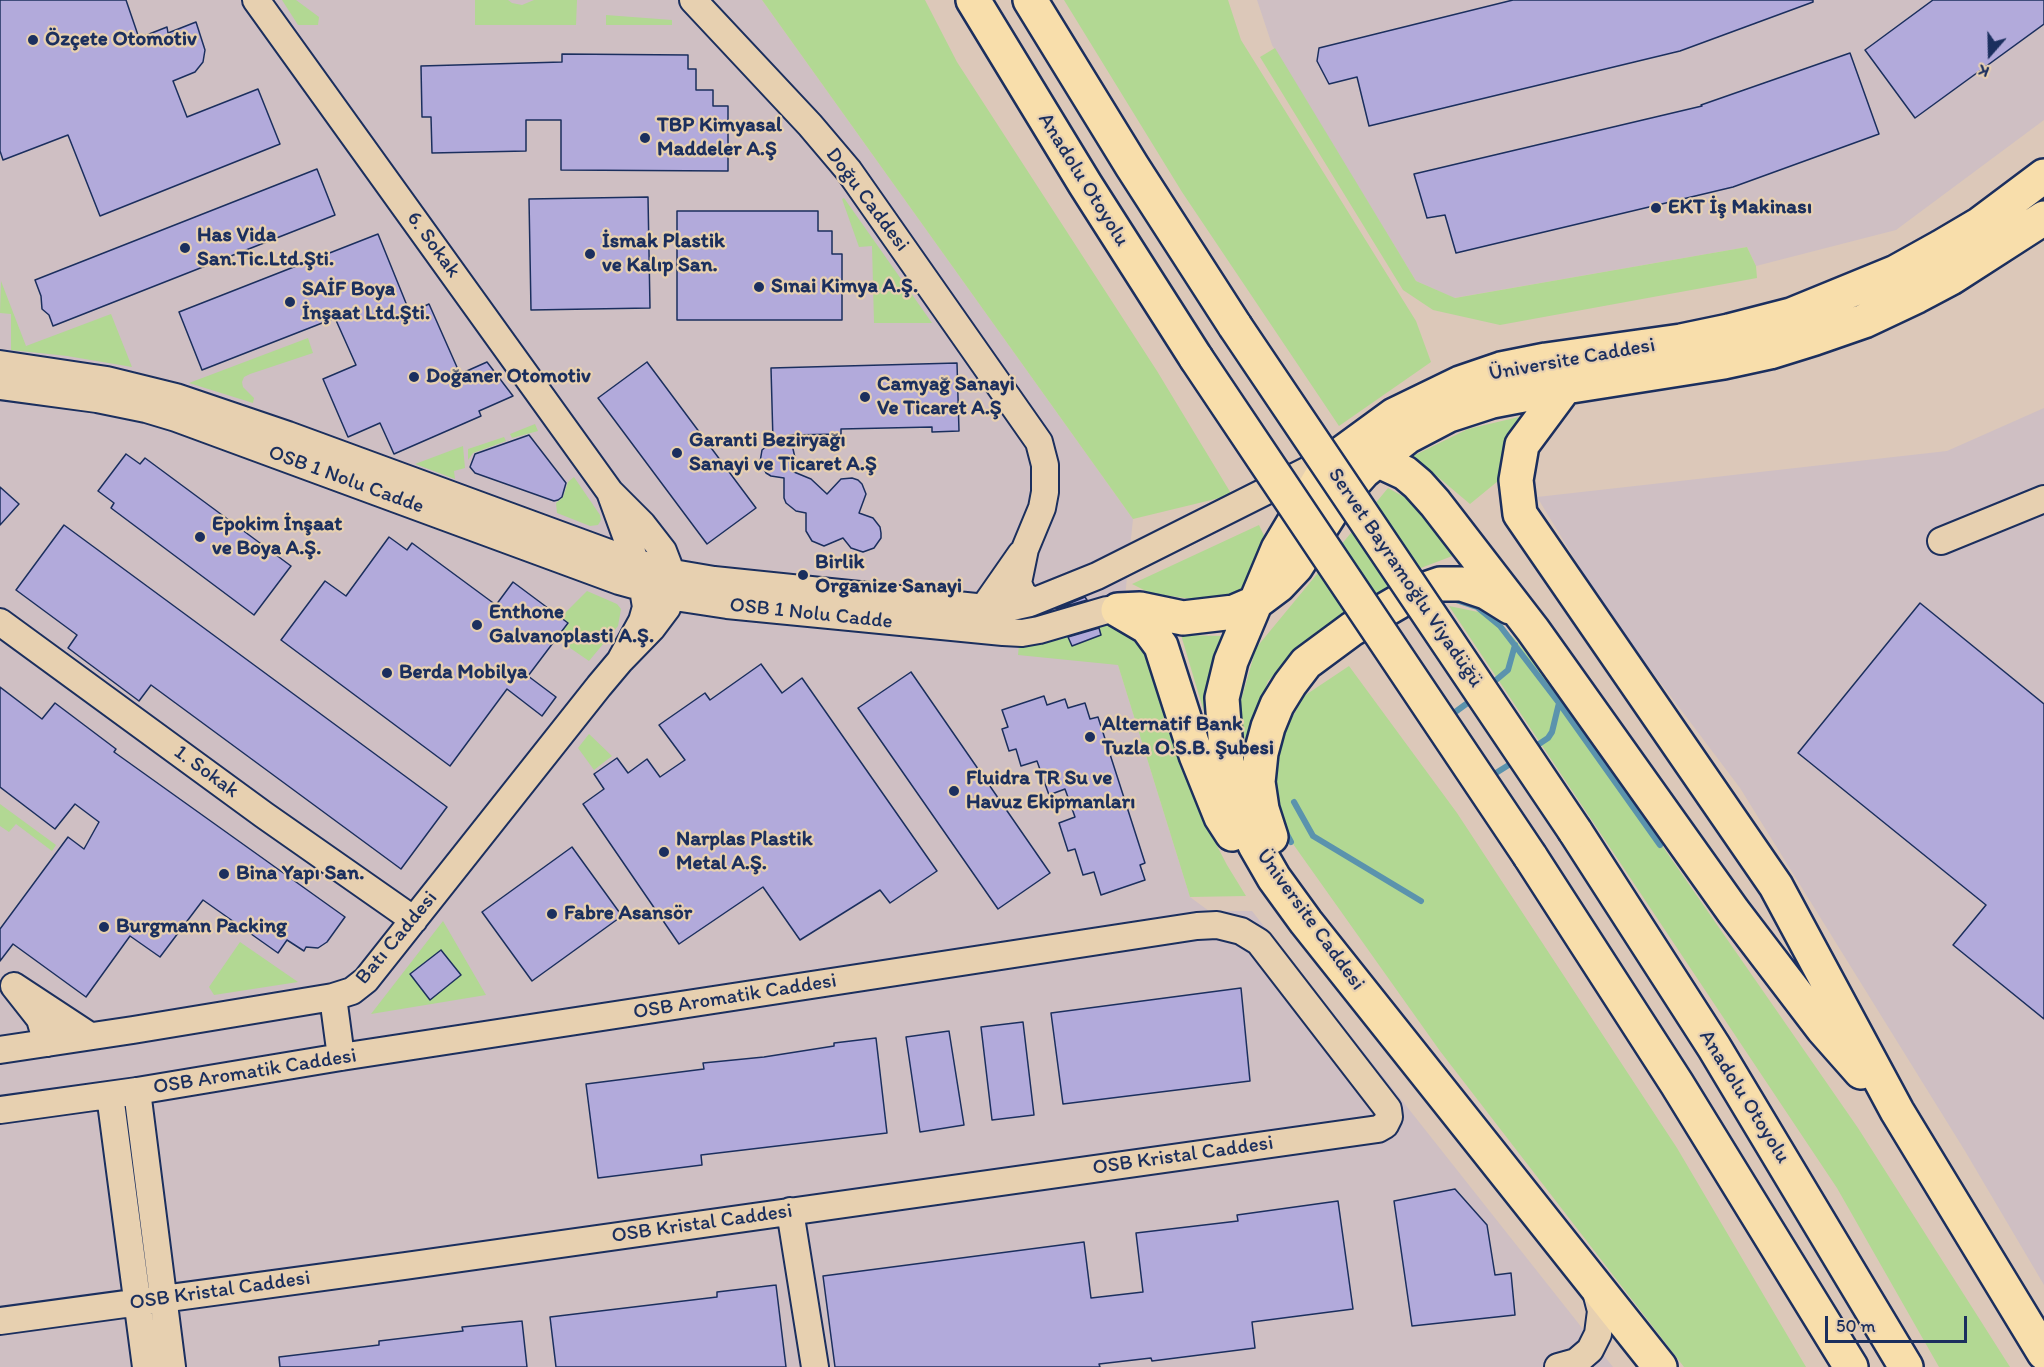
<!DOCTYPE html>
<meta charset="utf-8">
<style>
body{margin:0}
#map{position:relative;width:2044px;height:1367px;overflow:hidden;background:#dcc8b9;font-family:Itim,sans-serif}
canvas{display:block}
.north{position:absolute;left:1960px;top:24px;width:60px;height:60px;-webkit-text-stroke:4px #e7d0b0;paint-order:stroke;rotate:200deg;font-size:16px;font-weight:700;line-height:24px;text-align:center;color:#1b2f5e}
.north::after{content:'';display:block;margin:auto;width:21px;height:27px;background:#1b2f5e;clip-path:polygon(50% 0,100% 100%,50% 72%,0 100%)}
.scale{position:absolute;left:1825px;top:1316px;width:142px;height:27px;box-sizing:border-box;border:3px solid #1b2f5e;border-top:0;padding-left:8px;font-size:18px;line-height:21px;white-space:nowrap;color:#1b2f5e;-webkit-text-stroke:4px #e7d0b0;paint-order:stroke}
</style>
<div id="map">
<canvas width="2044" height="1367"></canvas>
<div class="north">K</div>
<div class="scale">50 m</div>
</div>
<script>
const ctx = document.querySelector('canvas').getContext('2d');
ctx.lineJoin = 'round';
function fill(path, color) { ctx.fillStyle = color; ctx.fill(path, 'evenodd'); }
const poly = rows => new Path2D(rows.map(r => 'M' + r).join(''));
function stroke(path, color, width, dash) { ctx.strokeStyle = color; ctx.lineWidth = width; ctx.lineCap = dash ? 'butt' : 'round'; ctx.setLineDash(dash || []); ctx.stroke(path); }
function write(font, color, halo, rows, align = 'center') {
  ctx.font = font + ' Itim,sans-serif'; ctx.lineWidth = 4.5; ctx.setLineDash([]); ctx.textBaseline = 'middle'; ctx.strokeStyle = halo; ctx.fillStyle = color; for (const [text, x, y, turn = 0] of rows) {
    ctx.save(); ctx.translate(x, y); ctx.rotate((+turn || 0) * Math.PI / 180); ctx.textAlign = isNaN(turn) ? turn : align; if (halo) ctx.strokeText(text, 0, 0); ctx.fillText(text, 0, 0); ctx.restore();
  }
}
const built = poly([
 [0,0,762,0,1133,519,1118,665,1190,897,1209,911,1252,911,1613,1367,0,1367],
 [1257,0,2044,0,2044,120,1896,230,1756,266,1747,247,1454,298,1416,281,1272,45],
 [2044,408,2044,1285,1965,1151,1740,788,1607,612,1537,497,1947,451]
]);
const green = poly([
 [282,0,296,0,319,17,318,25,298,25],
 [475,0,508,0,512,3,522,5,534,0,577,0,576,25,475,25],
 [762,0,925,0,957,62,1157,371,1232,495,1133,519],
 [1064,0,1228,0,1241,40,1416,321,1431,362,1339,426,1182,192],
 [606,15,672,20,672,25,606,25],
 [1275,48,1416,281,1455,298,1747,247,1756,266,1757,278,1500,325,1433,310,1403,290,1260,57],
 [844,198,932,323,874,323,872,246,859,247,842,199],
 [1,281,26,346,111,314,132,367,67,356,11,350,11,314,0,313],
 [308,338,313,353,250,374,244,377,242,382,243,387,254,398,253,403,189,383],
 [1527,415,1510,445,1498,481,1470,504,1413,456,1468,429],
 [535,424,538,431,512,438,510,434],
 [504,437,506,441,473,453,468,460,468,449],
 [463,446,465,468,454,471,455,479,415,464],
 [574,477,600,515,601,520,598,525,590,526,557,513,556,503,563,497,568,482],
 [1388,488,1406,498,1455,555,1413,571,1319,632,1268,681,1245,743,1240,704,1256,648],
 [1259,525,1269,546,1244,594,1205,601,1150,593,1132,584],
 [587,591,617,604,621,609,618,626,589,661,557,639,569,623,561,617],
 [1449,606,1488,614,1514,638,1541,671,1858,1128,2010,1367,1939,1367,1837,1188],
 [1111,624,1145,645,1180,754,1202,817,1227,865,1246,896,1190,897,1118,665,1018,655,1019,645],
 [1181,635,1223,636,1207,722],
 [1349,666,1457,813,1677,1148,1806,1367,1684,1367,1440,1051,1281,827,1272,784,1285,731,1304,696],
 [589,734,612,756,594,770,578,748],
 [0,804,56,845,52,851,16,824,9,832,0,826],
 [443,921,486,995,371,1014],
 [240,942,298,982,214,995,209,987]
]);
const stream = poly([
 [1453,599,1477,607,1500,626,1559,703,1660,845],
 [1490,685,1508,670,1515,645],
 [1447,718,1473,699],
 [1530,750,1548,738,1552,732,1559,703],
 [1488,778,1515,761],
 [1294,802,1313,836,1421,901],
 [1284,829,1291,842]
]);
const building = poly([
 [0,0,126,0,139,38,167,27,168,33,196,22,205,50,203,62,195,72,173,81,187,117,258,89,280,144,100,216,68,135,3,160,0,151,0,0],
 [1513,0,1813,0,1813,2,1680,51,1369,126,1357,77,1329,84,1317,61,1319,48,1513,0],
 [1933,0,2044,0,2044,24,1915,118,1865,50,1933,0],
 [1850,53,1879,134,1733,187,1456,253,1445,215,1427,218,1414,174,1702,106,1701,105,1850,53],
 [562,54,688,55,688,69,696,69,696,90,713,90,713,106,728,106,728,171,561,170,561,120,526,120,526,151,432,153,431,117,422,117,421,66,562,62,562,54],
 [317,169,335,215,53,326,49,315,42,309,41,296,35,280,317,169],
 [648,197,650,308,531,310,529,199,648,197],
 [677,211,818,211,818,231,832,231,832,254,842,254,842,320,677,320,677,211],
 [378,234,410,313,429,304,460,374,487,362,513,396,479,411,481,416,394,454,380,423,348,437,323,379,356,365,335,318,202,370,179,312,378,234],
 [647,362,756,508,707,544,598,398,647,362],
 [957,363,959,431,932,432,932,427,841,429,841,434,790,435,795,458,794,472,811,479,827,494,841,479,852,478,858,480,862,484,866,494,859,513,873,518,880,527,881,533,881,538,874,548,863,552,851,548,843,538,824,546,812,541,806,531,806,513,796,511,786,503,784,498,784,478,771,476,766,473,760,462,762,450,773,441,771,368,957,363],
 [529,435,566,483,562,497,558,500,554,501,475,473,470,467,475,454,529,435],
 [126,454,140,464,145,458,291,566,254,615,111,508,114,503,98,491,126,454],
 [0,487,19,504,0,525,0,487],
 [64,525,447,807,401,869,151,685,139,701,68,648,77,635,16,590,64,525],
 [389,537,407,550,412,543,496,605,513,582,568,623,528,676,556,697,542,716,507,689,450,766,281,640,325,581,346,596,389,537],
 [1085,597,1087,600,1056,609,1085,597],
 [1920,603,2044,704,2044,1019,1953,945,1986,905,1798,753,1920,603],
 [1099,628,1101,635,1072,646,1068,637,1099,628],
 [761,664,782,693,802,678,937,871,890,903,880,890,800,940,763,887,679,944,583,804,604,789,594,774,617,758,628,773,647,759,660,777,685,760,659,725,705,693,710,700,761,664],
 [911,672,1050,873,998,909,858,708,911,672],
 [0,687,42,719,55,703,116,749,114,752,345,917,327,942,318,948,306,947,304,951,287,940,278,953,203,900,160,957,130,936,86,997,13,944,0,961,0,929,68,837,84,849,99,822,75,804,55,829,0,787,0,687],
 [1044,696,1047,705,1065,699,1068,708,1085,703,1090,719,1098,717,1145,863,1140,865,1145,880,1101,895,1094,872,1083,875,1075,849,1068,851,1059,823,1075,817,1065,789,1049,795,1037,761,1021,766,1016,749,1009,751,1002,729,1008,727,1002,710,1044,696],
 [572,847,622,916,532,981,482,912,572,847],
 [441,950,461,975,430,1000,410,974,441,950],
 [1241,988,1250,1081,1063,1104,1051,1013,1241,988],
 [1023,1022,1034,1115,992,1120,981,1027,1023,1022],
 [949,1031,964,1125,920,1132,906,1037,949,1031],
 [876,1038,887,1133,701,1155,702,1165,598,1178,586,1084,704,1069,703,1063,764,1057,834,1046,834,1043,876,1038],
 [1455,1189,1487,1225,1495,1275,1511,1273,1515,1315,1412,1326,1394,1201,1455,1189],
 [1338,1201,1353,1309,1252,1322,1255,1348,1152,1361,1151,1358,1099,1364,1100,1367,835,1367,823,1276,1084,1242,1091,1298,1143,1292,1136,1233,1238,1221,1237,1215,1338,1201],
 [776,1285,786,1367,556,1367,550,1317,717,1297,717,1292,776,1285],
 [522,1321,527,1367,280,1367,279,1357,379,1345,379,1341,463,1331,462,1327,522,1321]
]);
const minor = poly([
 [256,0,610,492],
 [693,0,810,125,849,171,1039,442,1045,465,1045,492,1042,508,1025,549,1018,583,1023,595,1033,601],
 [0,364,107,380,176,397,288,435,631,561,673,573,714,580,976,607,1012,607,1030,603,1097,576,1336,456],
 [0,386,97,399,146,409,176,418,619,581,681,598,727,605,1003,632,1022,633,1039,630,1107,610,1118,610],
 [1941,541,2044,499],
 [983,620,984,607,1021,554],
 [0,622,264,815,414,920],
 [333,997,341,1057],
 [47,1043,40,1019,14,986,90,1036],
 [0,1050,133,1030,333,997,352,991,366,980,599,686,620,661,652,628,667,608,672,593,673,577,663,551,642,524,610,492,641,577,646,607,642,621,620,661],
 [137,1091,172,1367],
 [110,1095,146,1367],
 [0,1110,137,1091,341,1057,1197,926,1217,925,1241,931,1259,942,1388,1109,1389,1117,1385,1125,1378,1129,405,1266,0,1321],
 [790,1211,815,1367],
 [1558,1367,1576,1362,1590,1350,1598,1334,1601,1311,1594,1284]
]);
const major = poly([
 [1565,387,1522,445,1516,480,1520,514,1776,886,1897,1111,2044,1353],
 [1358,456,1377,460,1405,473,1418,484,1435,503,1533,630,1733,911,1823,1029,1861,1072],
 [1118,610,1140,609,1183,618,1234,612,1255,603,1279,585,1296,567,1340,498,1364,471,1407,437,1449,415,1492,401,1565,387,1724,362,1770,352,1815,338,1864,321,1917,296,1951,278,2044,218],
 [1118,610,1147,627,1161,646,1196,755,1221,817,1232,834],
 [1271,837,1262,809,1258,782,1261,753,1268,727,1277,705,1290,684,1306,663,1352,629,1414,593,1440,584,1462,584,1486,592,1510,607],
 [1660,1367,1306,922,1274,878,1255,845,1242,815,1227,763,1222,698,1231,661,1278,549,1321,477,1342,453,1394,415,1460,383,1501,369,1546,360,1681,341,1729,331,1791,315,1896,272,1941,247,1980,224,2044,176]
]);
const highway = poly([
 [973,0,1085,184,1196,358],
 [1030,0,1132,166,1235,326],
 [1575,831,1714,1047,1906,1367],
 [1530,856,1677,1084,1851,1367]
]);
const highwayBridge = poly([
 [1235,326,1575,831],
 [1196,358,1530,856]
]);
const markers = [
 [33,40,6,"#1b2f5e"],
 [645,138,6,"#1b2f5e"],
 [1656,208,6,"#1b2f5e"],
 [185,248,6,"#1b2f5e"],
 [590,254,6,"#1b2f5e"],
 [759,287,6,"#1b2f5e"],
 [290,302,6,"#1b2f5e"],
 [414,377,6,"#1b2f5e"],
 [865,397,6,"#1b2f5e"],
 [677,453,6,"#1b2f5e"],
 [200,537,6,"#1b2f5e"],
 [803,575,6,"#1b2f5e"],
 [477,625,6,"#1b2f5e"],
 [387,673,6,"#1b2f5e"],
 [1090,737,6,"#1b2f5e"],
 [954,791,6,"#1b2f5e"],
 [664,852,6,"#1b2f5e"],
 [224,874,6,"#1b2f5e"],
 [552,914,6,"#1b2f5e"],
 [104,927,6,"#1b2f5e"]
];
const poiNames = [
 ["Özçete Otomotiv",45,40],
 ["TBP Kimyasal",657,126],
 ["Maddeler A.Ş",657,150],
 ["EKT İş Makinası",1668,208],
 ["Has Vida",197,236],
 ["San.Tic.Ltd.Şti.",197,260],
 ["İsmak Plastik",602,242],
 ["ve Kalıp San.",602,266],
 ["Sınai Kimya A.Ş.",771,287],
 ["SAİF Boya",302,290],
 ["İnşaat Ltd.Şti.",302,314],
 ["Doğaner Otomotiv",426,377],
 ["Camyağ Sanayi",877,385],
 ["Ve Ticaret A.Ş",877,409],
 ["Garanti Beziryağı",689,441],
 ["Sanayi ve Ticaret A.Ş",689,465],
 ["Epokim İnşaat",212,525],
 ["ve Boya A.Ş.",212,549],
 ["Birlik",815,563],
 ["Organize Sanayi",815,587],
 ["Enthone",489,613],
 ["Galvanoplasti A.Ş.",489,637],
 ["Berda Mobilya",399,673],
 ["Alternatif Bank",1102,725],
 ["Tuzla O.S.B. Şubesi",1102,749],
 ["Fluidra TR Su ve",966,779],
 ["Havuz Ekipmanları",966,803],
 ["Narplas Plastik",676,840],
 ["Metal A.Ş.",676,864],
 ["Bina Yapı San.",236,874],
 ["Fabre Asansör",564,914],
 ["Burgmann Packing",116,927]
];
const streetNames = [
 ["Anadolu Otoyolu",1083,180,58],
 ["Doğu Caddesi",867,200,53],
 ["6. Sokak",433,245,54],
 ["Üniversite Caddesi",1572,360,-10],
 ["OSB 1 Nolu Cadde",346,480,20],
 ["Servet Bayramoğlu Viyadüğü",1405,578,56],
 ["OSB 1 Nolu Cadde",811,614,6],
 ["1. Sokak",206,772,36],
 ["Üniversite Caddesi",1310,920,54],
 ["Batı Caddesi",397,938,-50],
 ["OSB Aromatik Caddesi",735,997,-9],
 ["OSB Aromatik Caddesi",255,1072,-9],
 ["Anadolu Otoyolu",1744,1097,58],
 ["OSB Kristal Caddesi",1183,1156,-8],
 ["OSB Kristal Caddesi",702,1224,-8],
 ["OSB Kristal Caddesi",220,1291,-8]
];
fill(built, '#cfbfc3');
fill(green, '#b2d893');
stroke(stream, '#5b93ad', 6);
fill(building, '#b2aadb');
stroke(building, '#1b2f5e', 1.5);
stroke(minor, '#1b2f5e', 30);
stroke(major, '#1b2f5e', 38);
stroke(highway, '#1b2f5e', 38);
stroke(minor, '#e7d0b0', 26);
stroke(major, '#f8deab', 33);
stroke(highway, '#f8deab', 33);
stroke(highwayBridge, '#1b2f5e', 38, []);
stroke(highwayBridge, '#f8deab', 33);
for (const [x, y, r, color] of markers) { const dot = new Path2D(); dot.arc(x, y, r, 0, 2 * Math.PI); ctx.fillStyle = color; ctx.fill(dot); stroke(dot, '#e7d0b0', 2); }
write('bold 21px', '#1b2f5e', '#e7d0b0', poiNames, 'left');
write('21px', '#1b2f5e', '#e7d0b0', streetNames);
</script>
